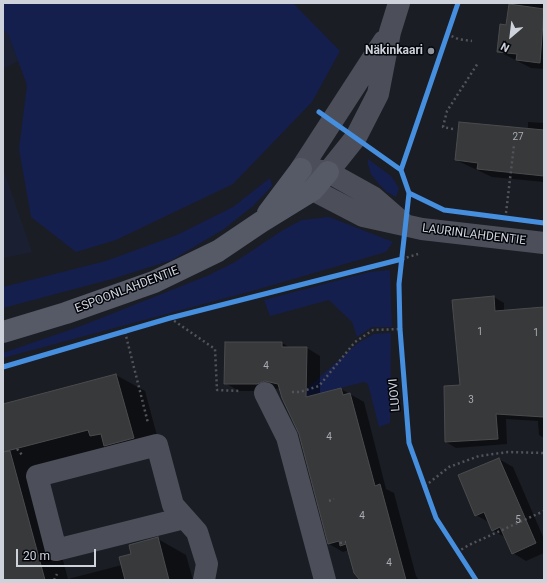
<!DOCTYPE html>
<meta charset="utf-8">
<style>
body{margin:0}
#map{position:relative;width:547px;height:583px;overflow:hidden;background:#1b1d25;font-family:Roboto,sans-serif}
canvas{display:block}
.frame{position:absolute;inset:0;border:4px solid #ced2db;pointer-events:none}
.north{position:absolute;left:491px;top:16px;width:40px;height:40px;-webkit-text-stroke:3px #05060c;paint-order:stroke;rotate:208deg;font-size:11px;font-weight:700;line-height:16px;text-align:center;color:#ced2db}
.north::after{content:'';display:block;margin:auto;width:14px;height:18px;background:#ced2db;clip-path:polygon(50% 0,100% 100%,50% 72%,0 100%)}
.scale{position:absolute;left:16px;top:549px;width:80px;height:18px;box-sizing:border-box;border:2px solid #ced2db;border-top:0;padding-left:5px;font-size:12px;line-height:14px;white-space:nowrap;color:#ced2db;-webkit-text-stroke:3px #05060c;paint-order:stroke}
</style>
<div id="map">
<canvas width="547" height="583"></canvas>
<div class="frame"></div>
<div class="north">N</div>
<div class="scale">20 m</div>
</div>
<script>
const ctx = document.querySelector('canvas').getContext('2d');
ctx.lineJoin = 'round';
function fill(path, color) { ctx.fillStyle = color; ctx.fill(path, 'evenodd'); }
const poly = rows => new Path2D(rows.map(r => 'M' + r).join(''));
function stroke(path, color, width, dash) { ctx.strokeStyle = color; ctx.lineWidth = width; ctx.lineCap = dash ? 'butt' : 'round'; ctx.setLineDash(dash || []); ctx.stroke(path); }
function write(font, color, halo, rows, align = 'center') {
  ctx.font = font + ' Roboto,sans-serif'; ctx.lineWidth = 3; ctx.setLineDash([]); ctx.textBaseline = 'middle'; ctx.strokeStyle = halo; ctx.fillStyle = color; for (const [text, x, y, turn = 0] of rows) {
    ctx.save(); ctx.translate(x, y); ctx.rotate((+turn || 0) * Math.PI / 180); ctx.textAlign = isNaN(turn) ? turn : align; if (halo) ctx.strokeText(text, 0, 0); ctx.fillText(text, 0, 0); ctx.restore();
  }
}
const built = poly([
 [3,29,8,34,18,61,3,69],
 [3,168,32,252,3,258]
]);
const green = poly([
 [3,3,293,3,340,51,312,102,233,184,116,240,76,252,31,217,19,149,27,85,8,34,3,29],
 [368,159,391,176,399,188,396,197,387,192,378,183,371,174,368,164],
 [270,178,272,186,253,206,224,229,172,260,112,279,3,308,3,287,106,261,177,235,233,207],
 [329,217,393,242,386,252,259,289,3,358,3,353,81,326,207,276,235,262,283,230,302,220],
 [390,270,392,327,372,327,357,337,352,322,329,300,270,316,264,300,370,272],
 [391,333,390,423,379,427,368,384,364,382,294,400,358,343,374,334]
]);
const shadow = poly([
 [513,3,544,3,544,69,531,68,498,51],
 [528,122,544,123,544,182,492,177,456,160,528,129],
 [494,297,504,303,504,311,544,308,544,438,539,435,538,421,506,419,507,444,456,448,446,442,461,386],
 [282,343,291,348,307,348,320,356,320,394,341,389,364,402,386,489,394,493,416,576,419,580,361,580,349,550,343,552,329,544,300,433,280,388,267,391,239,391,225,383],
 [116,375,145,391,162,454,38,467,68,579,122,565,132,555,158,539,186,555,193,580,3,580,3,405],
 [499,459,513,467,544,539,544,553,526,561,513,553,506,538,493,530,490,523,476,515]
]);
const building = poly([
 [509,4,544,9,540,63,516,60,517,54,497,52,500,24,506,25,509,4],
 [459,122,544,130,544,176,477,169,478,163,455,160,459,122],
 [494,296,495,311,544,307,544,417,496,414,498,439,445,442,444,386,460,385,452,300,494,296],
 [225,342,282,342,282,347,307,347,306,397,341,388,343,395,350,393,375,486,380,484,406,580,360,580,354,573,346,544,340,546,339,541,328,544,299,434,282,398,278,384,265,381,257,384,224,384,225,342],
 [116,374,134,438,104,446,101,434,90,436,88,430,3,452,10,451,45,580,3,580,3,404,116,374],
 [499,458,536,543,512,554,500,527,492,531,484,512,475,516,458,475,499,458],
 [158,537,169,580,125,580,119,557,131,554,129,545,158,537]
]);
const path = poly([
 [447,34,458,39,472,41],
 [453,129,443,127,447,111,478,63],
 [506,213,514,145],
 [402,259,418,254],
 [170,318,215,349,217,390,241,391],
 [125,332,148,423],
 [292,392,300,392,319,386,355,342,373,330,400,329],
 [17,449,23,456],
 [425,486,449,467,479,456,508,452,544,453],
 [329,501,334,499],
 [340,543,346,542],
 [457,552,469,545,544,511],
 [54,580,57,574]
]);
const minor = poly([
 [301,169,384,41],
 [314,170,328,172,373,197,403,223],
 [328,172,356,137,378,94,390,32,399,3],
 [303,173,313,190,363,216,422,229,544,243],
 [265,393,287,437,325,580],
 [184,518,56,550,37,476,157,445,173,505,197,532,207,564,204,580]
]);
const major = poly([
 [268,213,301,169],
 [3,332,66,313,154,282,218,251,261,222,313,190,328,172]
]);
const cycleway = poly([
 [319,112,401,170,409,193,444,210,544,223],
 [401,170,458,3],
 [409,193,399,284,400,329,409,443,436,518,476,580],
 [3,367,170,318,402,259]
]);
const markers = [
 [431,51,4,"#8f939b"]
];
const numberNames = [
 ["27",518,137],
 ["1",480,332],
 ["1",536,333],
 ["4",266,366],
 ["3",471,400],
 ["4",329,437],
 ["4",362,516],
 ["5",518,520],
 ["4",389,563]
];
const poiNames = [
 ["Näkinkaari",423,51]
];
const streetNames = [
 ["LAURINLAHDENTIE",474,235,7],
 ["ESPOONLAHDENTIE",127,290,-21],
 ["LUOVI",395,395,-95]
];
fill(built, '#1a2031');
fill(green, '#151f4d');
fill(shadow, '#0007');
fill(building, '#37393a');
stroke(building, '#4a4b4c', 1);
stroke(path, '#51545b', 2.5, [2, 3]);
stroke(minor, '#4c4f59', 22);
stroke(major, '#565966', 22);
stroke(cycleway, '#468fdf', 5);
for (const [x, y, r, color] of markers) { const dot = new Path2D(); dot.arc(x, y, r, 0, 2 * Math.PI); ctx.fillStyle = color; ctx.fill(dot); stroke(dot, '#05060c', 1.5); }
write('10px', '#a8acb3', null, numberNames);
write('bold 12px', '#ced2db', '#05060c', poiNames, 'right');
write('12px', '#ced2db', '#05060c', streetNames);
</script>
